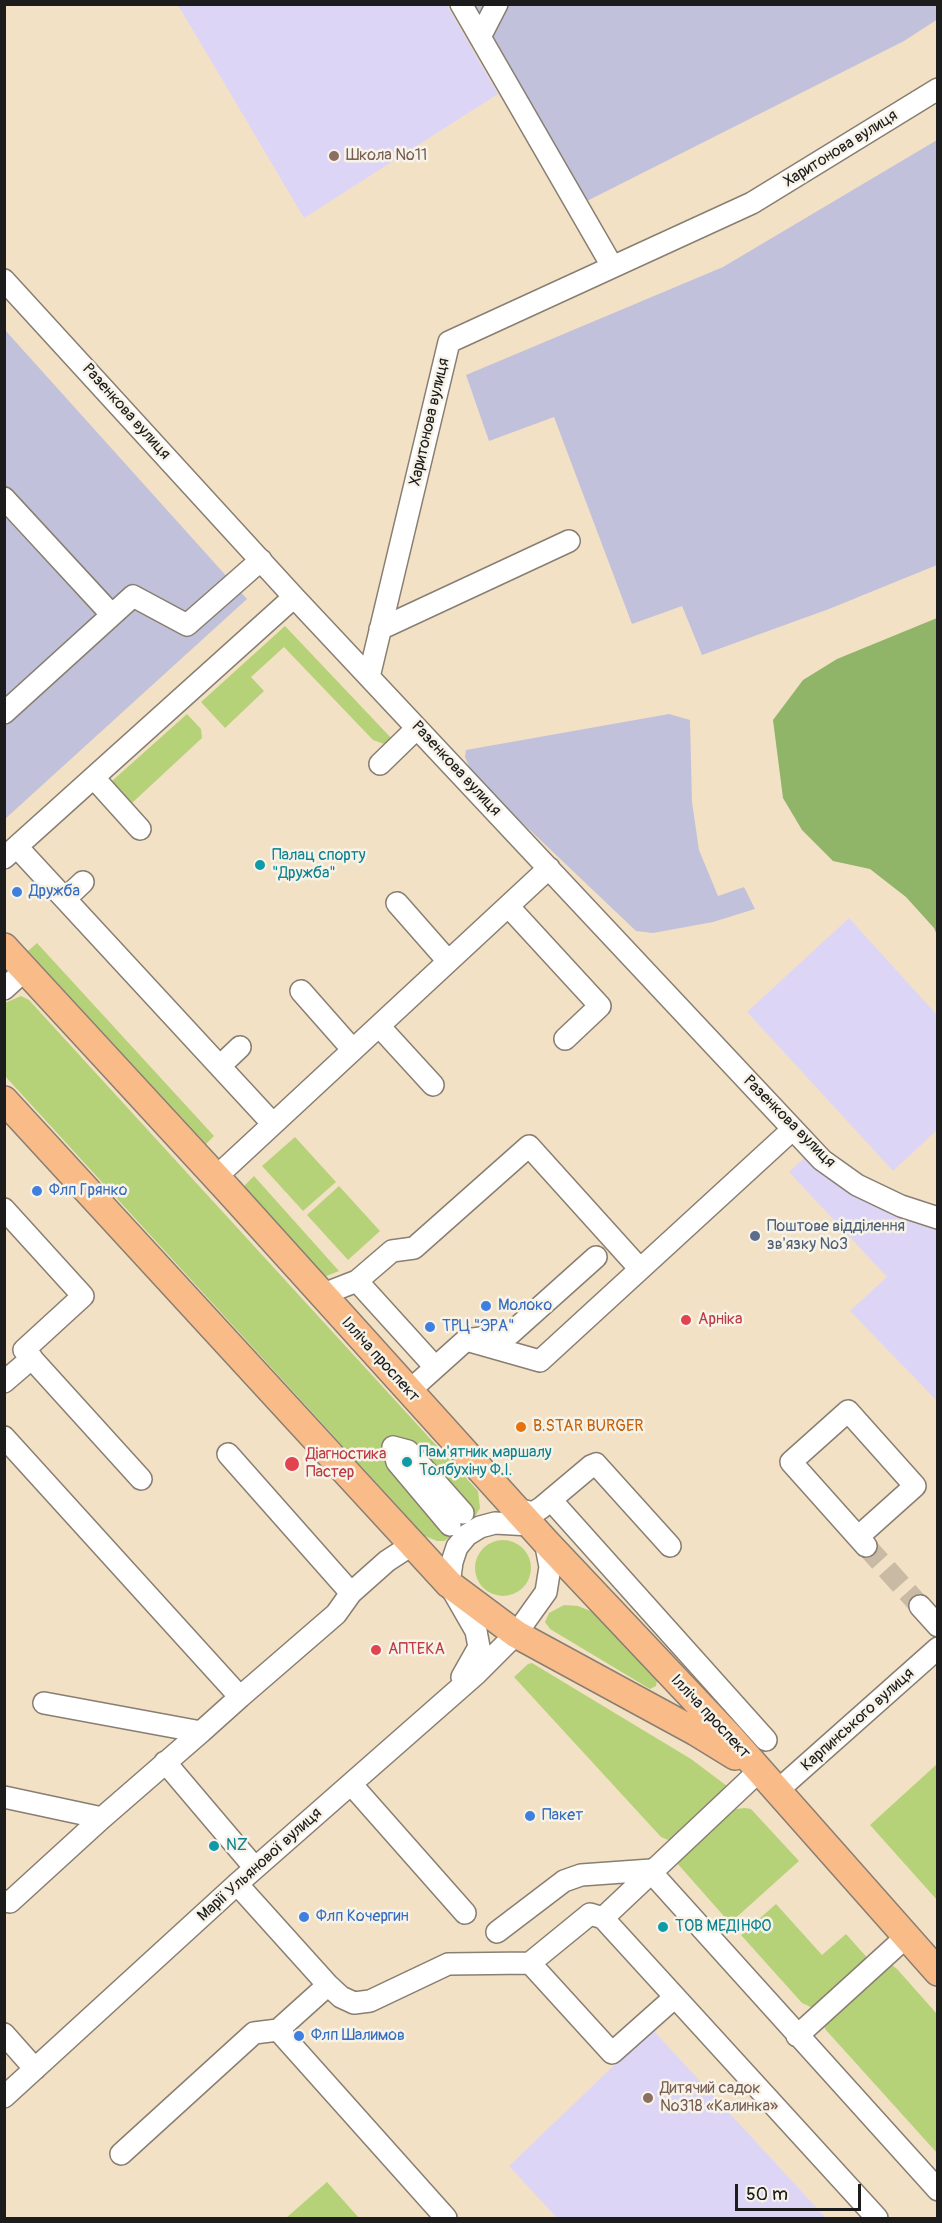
<!DOCTYPE html>
<meta charset="utf-8">
<style>
body{margin:0}
#map{position:relative;width:942px;height:2223px;overflow:hidden;background:#f3e1c6;font-family:Pangolin,sans-serif}
canvas{display:block}
.frame{position:absolute;inset:0;border:6px solid #1c1c1c;pointer-events:none}
.scale{position:absolute;left:735px;top:2184px;width:126px;height:27px;box-sizing:border-box;border:3px solid #1c1c1c;border-top:0;padding-left:8px;font-size:18px;line-height:21px;white-space:nowrap;color:#1c1c1c;-webkit-text-stroke:4px #f7f3e8;paint-order:stroke}
</style>
<div id="map">
<canvas width="942" height="2223"></canvas>
<div class="frame"></div>
<div class="scale">50 m</div>
</div>
<script>
const ctx = document.querySelector('canvas').getContext('2d');
ctx.lineJoin = 'round';
function fill(path, color) { ctx.fillStyle = color; ctx.fill(path, 'evenodd'); }
const poly = rows => new Path2D(rows.map(r => 'M' + r).join(''));
function stroke(path, color, width, dash) { ctx.strokeStyle = color; ctx.lineWidth = width; ctx.lineCap = dash ? 'butt' : 'round'; ctx.setLineDash(dash || []); ctx.stroke(path); }
function write(font, color, halo, rows, align = 'center') {
  ctx.font = font + ' Pangolin,sans-serif'; ctx.lineWidth = 5; ctx.setLineDash([]); ctx.textBaseline = 'middle'; ctx.strokeStyle = halo; ctx.fillStyle = color; for (const [text, x, y, turn = 0] of rows) {
    ctx.save(); ctx.translate(x, y); ctx.rotate((+turn || 0) * Math.PI / 180); ctx.textAlign = isNaN(turn) ? turn : align; if (halo) ctx.strokeText(text, 0, 0); ctx.fillText(text, 0, 0); ctx.restore();
  }
}
const built = poly([
 [178,5,447,5,498,94,304,218],
 [849,918,937,1015,937,1130,893,1171,747,1012],
 [819,1144,830,1156,876,1187,937,1211,937,1401,850,1311,887,1277,789,1172],
 [652,2029,826,2218,557,2218,509,2166]
]);
const industrial = poly([
 [937,4,938,19,904,41,587,201,472,5],
 [937,140,937,565,829,609,702,655,682,606,632,624,554,417,489,441,466,375,723,267],
 [5,330,247,599,5,819],
 [669,714,690,720,692,802,699,850,718,896,744,887,755,909,713,922,653,933,636,931,473,776,465,757,466,750]
]);
const green = poly([
 [285,626,393,740,384,744,373,740,284,647,251,677,264,691,225,728,201,702],
 [187,714,201,729,202,738,132,803,112,781],
 [37,943,214,1136,206,1144,28,951],
 [21,996,29,1000,478,1491,480,1508,476,1515,460,1531,444,1541,437,1541,425,1536,5,1076,5,1003],
 [295,1137,336,1182,303,1211,262,1166],
 [254,1176,339,1271,324,1277,243,1187],
 [339,1186,380,1231,348,1260,307,1215],
 '475 1568a28 28 0 1 1 56 0a28 28 0 1 1-56 0Z',
 [564,1605,578,1606,593,1612,657,1680,656,1686,650,1689,550,1629,545,1622,549,1613],
 [532,1663,691,1759,727,1786,716,1802,673,1842,661,1837,514,1677,528,1664],
 [937,1764,937,1900,870,1825],
 [745,1808,751,1809,799,1861,730,1923,676,1862,736,1809],
 [776,1904,822,1955,846,1934,871,1962,815,2009,802,2003,741,1935],
 [889,1965,892,1965,897,1969,937,2014,937,2153,825,2029,824,2024],
 [327,2182,359,2218,286,2218]
]);
const forest = poly([
 [937,618,937,935,934,928,906,897,870,869,833,861,802,830,783,798,773,720,803,680,837,659]
]);
const minorTunnel = poly([
 [866,1546,920,1606]
]);
const minor = poly([
 [461,4,612,266],
 [480,37,497,4],
 [4,280,294,597,822,1160,857,1185,901,1206,938,1218],
 [4,498,112,615,4,713],
 [112,615,133,596,187,625,261,560],
 [380,629,569,541],
 [369,677,449,342,752,203,938,89],
 [380,764,417,728],
 [94,778,140,829],
 [17,847,273,1124],
 [4,858,294,597],
 [65,899,83,882],
 [397,903,448,961],
 [508,906,600,1006,565,1039],
 [4,989,26,969],
 [301,991,353,1050],
 [379,1026,433,1085],
 [220,1066,240,1047],
 [216,1177,549,868],
 [4,1209,83,1296,24,1350,141,1479],
 [357,1281,392,1251,414,1248,529,1146,640,1269],
 [321,1295,357,1281,435,1367],
 [466,1340,540,1361,793,1129],
 [4,1382,32,1358],
 [408,1392,466,1340,510,1334,596,1257],
 [4,1437,240,1697,336,1614,351,1593,387,1561,407,1548,419,1550],
 [393,1447,408,1451,463,1513],
 [393,1447,397,1462,450,1525],
 [228,1454,351,1593],
 [551,1500,766,1740],
 [517,1509,533,1513,541,1508,591,1466,596,1464,670,1546],
 [858,1537,915,1486,848,1411,791,1462,866,1546],
 [920,1606,938,1626],
 [462,1677,479,1647,476,1631,449,1584,452,1562,457,1547,467,1535,480,1527,495,1523,530,1525],
 [44,1703,201,1732,240,1697],
 [165,1762,255,1868],
 [351,1784,465,1913],
 [777,1791,938,1648],
 [4,1797,102,1818,201,1732],
 [651,1872,938,2190],
 [237,1884,328,1985,278,2030,446,2218],
 [4,1901,10,1902,102,1818],
 [603,1918,759,1771],
 [497,1932,564,1881,581,1875,651,1870,656,1868],
 [530,1963,612,2053,675,1997],
 [328,1985,341,1997,354,2003,370,2001,448,1964,530,1963,590,1914,603,1918,877,2218],
 [4,2034,35,2069],
 [797,2036,906,1937],
 [4,2097,237,1884,476,1674,516,1634,546,1592,550,1567,545,1541],
 [121,2154,254,2033,278,2030]
]);
const major = poly([
 [4,947,229,1191,545,1541,729,1736,938,1972],
 [4,1100,449,1584,516,1634,696,1732,735,1756]
]);
const markers = [
 [334,156,6,"#8d6e63"],
 [260,865,6,"#0f9aa8"],
 [17,892,6,"#3f7fe0"],
 [37,1191,6,"#3f7fe0"],
 [755,1236,6,"#5c6f8a"],
 [486,1306,6,"#3f7fe0"],
 [686,1320,6,"#e0444e"],
 [430,1327,6,"#3f7fe0"],
 [521,1427,6,"#e8710a"],
 [407,1462,6,"#0f9aa8"],
 [292,1464,8,"#e0444e"],
 [376,1650,6,"#e0444e"],
 [530,1816,6,"#3f7fe0"],
 [214,1846,6,"#0f9aa8"],
 [304,1917,6,"#3f7fe0"],
 [663,1927,6,"#0f9aa8"],
 [299,2036,6,"#3f7fe0"],
 [648,2098,6,"#8d6e63"]
];
const streetNames = [
 ["Харитонова вулиця",841,149,-32],
 ["Разенкова вулиця",126,412,48],
 ["Харитонова вулиця",430,422,-77],
 ["Разенкова вулиця",456,769,47],
 ["Разенкова вулиця",789,1122,45],
 ["Ілліча проспект",380,1360,48],
 ["Ілліча проспект",710,1717,47],
 ["Карпинського вулиця",858,1720,-42],
 ["Марії Ульянової вулиця",260,1865,-42]
];
const educationNames = [
 ["Школа №11",346,156],
 ["Дитячий садок",660,2089],
 ["№318 «Калинка»",660,2107]
];
const cultureNames = [
 ["Палац спорту",272,856],
 ["\"Дружба\"",272,874],
 ["Пам'ятник маршалу",419,1453],
 ["Толбухіну Ф.І.",419,1471],
 ["NZ",226,1846],
 ["ТОВ МЕДІНФО",675,1927]
];
const shopNames = [
 ["Дружба",29,892],
 ["Флп Грянко",49,1191],
 ["Молоко",498,1306],
 ["ТРЦ \"ЭРА\"",442,1327],
 ["Пакет",542,1816],
 ["Флп Кочергин",316,1917],
 ["Флп Шалимов",311,2036]
];
const serviceNames = [
 ["Поштове відділення",767,1227],
 ["зв'язку №3",767,1245]
];
const healthNames = [
 ["Арніка",698,1320],
 ["Діагностика",306,1455],
 ["Пастер",306,1473],
 ["АПТЕКА",388,1650]
];
const foodNames = [
 ["B.STAR BURGER",533,1427]
];
fill(built, '#ddd5f6');
fill(industrial, '#c2c1dc');
fill(green, '#b6d278');
fill(forest, '#90b468');
stroke(minorTunnel, '#c8baa4', 21, [21, 10]);
stroke(minor, '#887e71', 24);
stroke(major, '#887e71', 30);
stroke(minor, '#fff', 21);
stroke(major, '#f9bc89', 27);
for (const [x, y, r, color] of markers) { const dot = new Path2D(); dot.arc(x, y, r, 0, 2 * Math.PI); ctx.fillStyle = color; ctx.fill(dot); stroke(dot, '#f7f3e8', 2); }
write('16px', '#1c1c1c', '#f7f3e8', streetNames);
write('16px', '#785e54', '#f7f3e8', educationNames, 'left');
write('16px', '#0d838f', '#f7f3e8', cultureNames, 'left');
write('16px', '#366cbe', '#f7f3e8', shopNames, 'left');
write('16px', '#4e5e75', '#f7f3e8', serviceNames, 'left');
write('16px', '#be3a42', '#f7f3e8', healthNames, 'left');
write('16px', '#c56008', '#f7f3e8', foodNames, 'left');
</script>
